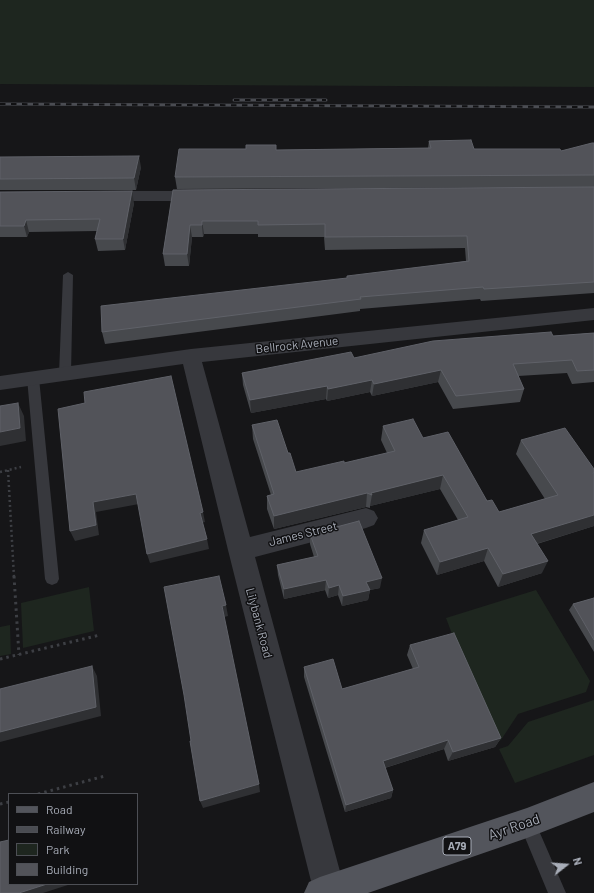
<!DOCTYPE html>
<style>
body{margin:0}
#map{position:relative;width:594px;height:893px;overflow:hidden;background:#161618;font-family:Barlow,sans-serif}
canvas{display:block}
.legend{position:absolute;left:8px;top:793px;width:130px;height:92px;box-sizing:border-box;background:#111113;border:1px solid #4d4f55;margin:0;padding:5px 7px;list-style:none;font-size:12px;color:#a8adb8}
.legend li{display:flex;align-items:center;gap:8px;height:20px}
.legend b{width:20px;border:1px solid #4d4f55}
.north{position:absolute;left:546px;top:845px;width:40px;height:40px;-webkit-text-stroke:3px #111113;paint-order:stroke;rotate:73deg;font-size:11px;font-weight:700;line-height:16px;text-align:center;color:#a8adb8}
.north::after{content:'';display:block;margin:auto;width:14px;height:18px;background:#a8adb8;clip-path:polygon(50% 0,100% 100%,50% 72%,0 100%)}
</style>
<div id="map">
<canvas width="594" height="893"></canvas>
<ul class="legend">
<li><b style="height:5px;background:#53555c"></b>Road</li>
<li><b style="height:5px;background:#4a4c52"></b>Railway</li>
<li><b style="height:11px;background:#1e261f"></b>Park</li>
<li><b style="height:11px;background:#525359"></b>Building</li>
</ul>
<div class="north">N</div>
</div>
<script>
const ctx = document.querySelector('canvas').getContext('2d');
ctx.lineJoin = 'round';
function fill(path, color) { ctx.fillStyle = color; ctx.fill(path, 'evenodd'); }
const poly = rows => new Path2D(rows.map(r => 'M' + r).join(''));
function stroke(path, color, width, dash) { ctx.strokeStyle = color; ctx.lineWidth = width; ctx.lineCap = dash ? 'butt' : 'round'; ctx.setLineDash(dash || []); ctx.stroke(path); }
function write(font, color, halo, rows, align = 'center') {
  ctx.font = font + ' Barlow,sans-serif'; ctx.lineWidth = 3; ctx.setLineDash([]); ctx.textBaseline = 'middle'; ctx.strokeStyle = halo; ctx.fillStyle = color; for (const [text, x, y, turn = 0] of rows) {
    ctx.save(); ctx.translate(x, y); ctx.rotate((+turn || 0) * Math.PI / 180); ctx.textAlign = isNaN(turn) ? turn : align; if (halo) ctx.strokeText(text, 0, 0); ctx.fillText(text, 0, 0); ctx.restore();
  }
}
const green = poly([
 [0,0,594,0,594,87,0,84],
 [89,587,94,631,23,648,21,603],
 [536,590,590,681,586,692,518,714,501,740,496,742,476,698,446,618],
 [10,625,11,654,0,656,0,627],
 [594,700,594,755,515,783,499,749,508,746,528,722]
]);
const pathFar1 = poly([
 [8,470,14,577],
 [0,472,21,467]
]);
const path = poly([
 [14,576,19,655],
 [0,659,100,635],
 [38,794,105,776],
 [0,804,9,802]
]);
const lane = poly([
 [68,272,73,275,71,374,69,377,65,378,61,377,59,374,63,275,68,272],
 [33,374,37,375,39,378,59,579,57,583,52,585,47,583,45,579,27,378,29,375,33,374],
 [527,815,533,817,566,893,548,893,519,823,521,817,527,815]
]);
const street = poly([
 [103,191,203,191,209,193,211,196,209,199,203,201,103,201,97,199,95,196,97,193,103,191],
 [594,308,594,320,202,362,250,537,366,508,374,511,378,518,374,525,366,528,255,557,345,890,344,893,314,893,228,550,183,364,0,390,0,376,191,349,594,308]
]);
const primary = poly([
 [594,782,594,812,527,838,368,893,304,893,309,882,320,877,527,808,594,782]
]);
const rail = poly([
 [234,100,326,100],
 [0,104,594,107]
]);
const wall = poly([
 [429,141,474,149,561,151,594,143,594,187,177,189,175,177,246,149,276,150,428,148],
 [0,157,141,167,136,190,0,190],
 [594,187,594,293,481,301,480,299,360,309,360,311,105,344,102,332,347,278,466,261,465,248,325,250,324,237,258,237,258,234,204,234,203,237,192,237,189,266,165,266,163,254,173,190],
 [0,192,134,203,125,250,98,251,95,239,97,231,29,232,27,237,0,237],
 [594,333,594,382,572,384,567,373,518,376,524,389,520,402,453,409,438,382,372,396,370,392,327,401,326,399,251,413,243,385,242,373,354,358,553,336],
 [252,425,288,453,296,472,344,463,387,453,381,440,383,426,423,438,499,512,545,499,516,454,521,440,594,526,537,544,542,573,498,587,484,561,437,575,421,543,424,530,458,520,440,489,370,506,370,508,366,507,274,529,267,509,267,496,271,495,253,439],
 [310,534,380,588,370,590,368,600,342,606,338,595,328,598,325,590,284,599,278,575,277,565,314,557,310,544],
 [594,598,594,652,569,610,573,604],
 [410,645,501,738,495,747,448,761,444,749,385,768,393,790,391,798,345,812,304,677,304,667,342,689,413,669,407,655]
]);
const shadedWall = poly([
 [139,156,141,167,136,190,134,178],
 [132,191,134,203,125,250,123,239],
 [26,220,29,232,27,237,24,226],
 [202,221,204,234,203,237,202,225],
 [190,225,192,237,189,266,187,254],
 [441,370,438,382,372,396,374,384],
 [372,380,370,392,327,401,328,389],
 [327,386,326,399,251,413,250,400],
 [18,403,24,416,26,441,0,446,0,432],
 [443,475,440,489,370,506,372,495,371,493],
 [367,493,366,507,274,529,274,516],
 [136,494,139,504,96,512,99,535,75,541,70,531,93,502],
 [203,512,205,522,202,523,200,513],
 [594,515,594,526,526,547,531,534],
 [207,539,209,549,150,563,147,554],
 [488,548,484,561,437,575,440,562],
 [548,561,542,573,498,587,503,574],
 [382,578,380,588,370,590,368,600,342,606,343,596,366,582],
 [326,580,325,590,284,599,284,589],
 [339,585,338,595,328,598,329,588],
 [226,605,228,616,224,617,222,606],
 [92,666,97,676,101,716,0,742,0,732],
 [501,738,495,747,448,761,453,752],
 [448,740,444,749,381,769,383,761],
 [259,784,260,792,203,808,200,801],
 [393,790,391,798,345,812,346,805],
 [47,884,71,884,43,893,19,893]
]);
const building = poly([
 [471,140,474,149,560,149,561,151,592,143,594,143,594,175,175,177,179,149,246,149,246,145,276,145,276,150,431,148,429,141,471,140],
 [139,156,134,178,0,179,0,157,139,156],
 [594,187,594,282,484,289,483,287,360,297,361,299,102,332,101,306,347,278,347,276,469,261,467,236,325,237,325,224,258,225,258,221,202,221,202,225,190,225,187,254,163,254,173,190,594,187],
 [132,191,123,239,95,239,100,219,26,220,24,226,0,226,0,192,132,191],
 [551,332,553,336,594,333,594,370,577,371,572,360,513,364,524,389,456,396,441,370,374,384,372,380,328,389,327,386,250,400,242,373,351,352,354,358,433,341,551,332],
 [171,376,203,512,200,513,207,539,147,554,136,494,93,502,96,525,70,531,58,409,85,403,84,392,171,376],
 [18,403,20,428,0,432,0,406,18,403],
 [413,419,423,438,448,432,487,501,492,500,499,512,558,495,521,440,565,428,594,469,594,473,593,473,594,475,594,515,531,534,548,561,503,574,488,548,440,562,424,530,468,517,443,475,371,493,372,495,367,493,274,516,267,496,274,494,252,425,277,420,288,453,290,453,296,472,344,461,344,463,395,451,383,426,413,419],
 [359,521,382,578,366,582,370,590,343,596,339,585,329,588,326,580,284,589,277,565,318,556,310,534,359,521],
 [219,576,226,605,222,606,259,784,200,801,190,741,191,741,184,695,164,587,219,576],
 [594,598,594,640,573,604,594,598],
 [454,633,501,738,453,752,448,740,383,761,393,790,346,805,304,667,333,659,342,689,419,667,410,645,454,633],
 [92,666,96,707,0,732,0,689,92,666],
 [9,840,9,884,47,884,19,893,0,893,0,842,9,840]
]);
const shields = [
 [457,846,28]
];
const shieldNames = [
 ["A79",457,846]
];
const streetNames = [
 ["Bellrock Avenue",297,345,-6],
 ["James Street",303,534,-14],
 ["Lilybank Road",259,623,75]
];
const nearStreetnames = [
 ["Ayr Road",514,827,-19]
];
fill(green, '#1e261f');
stroke(pathFar1, '#3d3f44', 2.5, [2, 3]);
stroke(path, '#3d3f44', 3, [2.5, 4]);
fill(lane, '#37383d');
fill(street, '#37383d');
fill(primary, '#53555c');
stroke(rail, '#4a4c52', 3);
stroke(rail, '#111113', 2, [5.5]);
fill(wall, '#47494d');
fill(shadedWall, '#2f3033');
fill(building, '#525359');
stroke(building, '#5f6168', 1);
for (const [x, y, w] of shields) { const box = new Path2D(); box.roundRect(x - w / 2, y - 9, w, 18, 3); ctx.fillStyle = '#111113'; ctx.fill(box); stroke(box, '#a8adb8', 1); }
write('bold 11px', '#a8adb8', null, shieldNames);
write('12px', '#a8adb8', '#111113', streetNames);
write('14px', '#a8adb8', '#111113', nearStreetnames);
</script>
